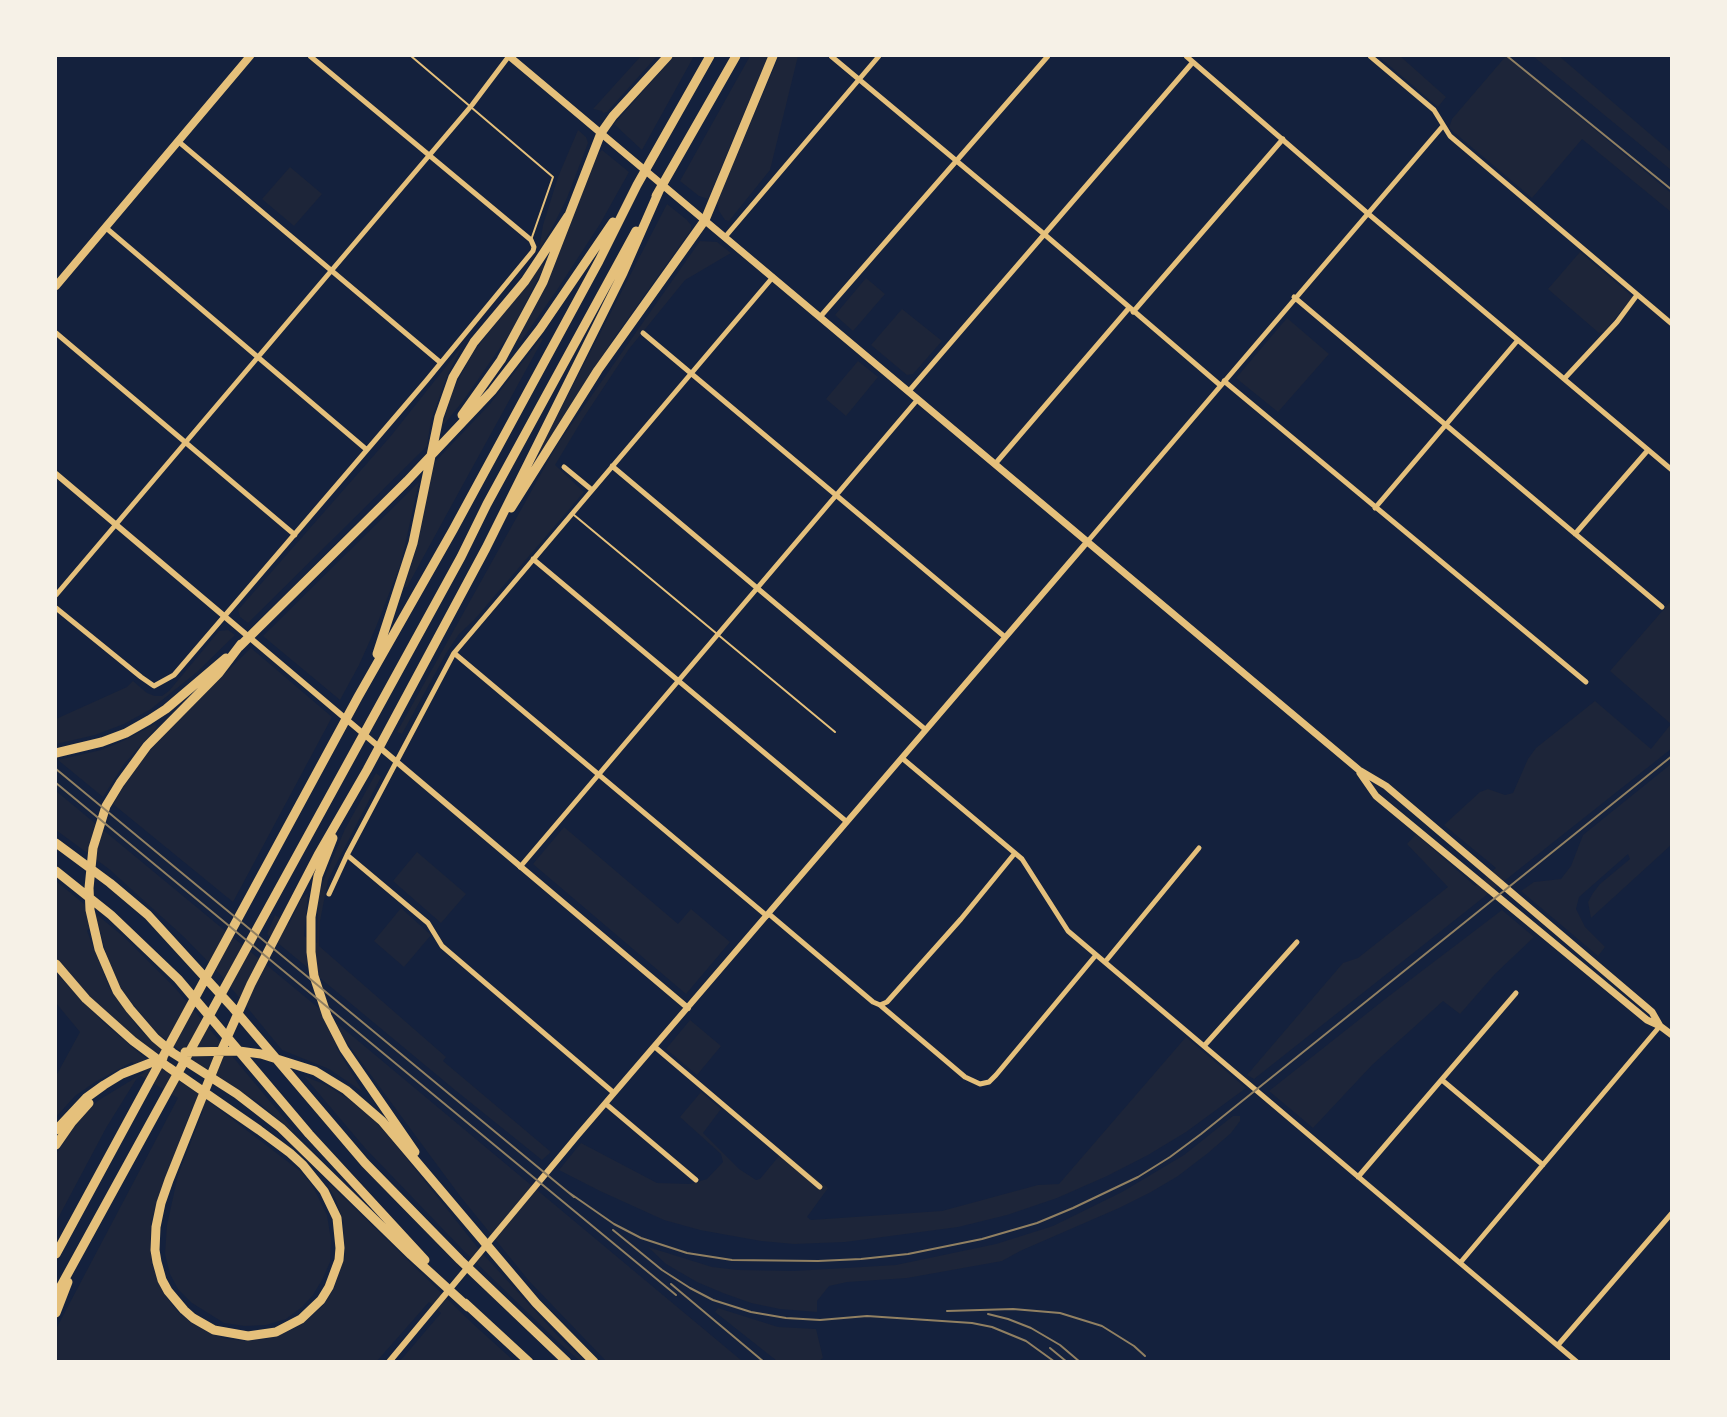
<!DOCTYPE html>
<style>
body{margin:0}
#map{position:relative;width:1727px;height:1417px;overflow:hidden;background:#14213d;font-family:Mulish,sans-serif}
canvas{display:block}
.frame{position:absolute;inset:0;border:57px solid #f6f1e7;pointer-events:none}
</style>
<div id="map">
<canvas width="1727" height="1417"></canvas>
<div class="frame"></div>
</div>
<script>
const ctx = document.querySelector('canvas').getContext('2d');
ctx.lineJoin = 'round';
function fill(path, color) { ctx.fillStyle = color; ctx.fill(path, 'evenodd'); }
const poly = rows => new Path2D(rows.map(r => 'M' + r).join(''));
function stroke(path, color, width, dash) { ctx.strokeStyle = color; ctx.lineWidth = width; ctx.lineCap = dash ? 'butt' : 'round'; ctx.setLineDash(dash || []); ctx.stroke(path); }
const green = poly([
 [641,56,657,56,607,112,603,113,602,111,593,109],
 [674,56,694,56,642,150,614,124],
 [750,56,768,56,708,199,699,196,680,181],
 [779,56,798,56,770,170,729,221,725,220,719,211,717,202],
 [1378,56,1400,56,1446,97,1438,107],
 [1506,56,1671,193,1671,212,1582,139,1532,198,1449,128,1452,119],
 [1533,56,1559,56,1671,152,1671,170],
 [578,130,586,137,588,143,567,198,553,226,539,250,543,225,558,177],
 [602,150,629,172,600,224,555,293,521,341,519,340,518,339,547,284,597,155],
 [290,167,322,194,294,226,262,199],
 [667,204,687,220,691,225,691,230,614,338,541,452,539,451],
 [700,241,717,242,731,253,685,280,629,349,582,420,555,465,584,492,474,620,459,634,447,652,402,734,397,732,557,445],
 [1580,252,1633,297,1604,332,1599,333,1548,289],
 [541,265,543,265,544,267,511,332,463,401,442,427,452,392,472,354],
 [866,278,885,294,853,331,835,315],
 [902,309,942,341,913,374,907,375,871,345],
 [1287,318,1329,354,1278,412,1236,378],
 [541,338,543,339,449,510,407,587,404,587,415,553,432,465,490,404],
 [463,345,448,374,431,420,427,446,248,623,240,617,238,610,390,437],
 [858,361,878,377,846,416,826,399],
 [419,482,401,563,376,627,359,665,340,700,263,636],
 [1671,601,1671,749,1254,1079,1247,1075,1343,963,1358,958,1448,887,1407,844,1416,834,1475,886,1496,868,1444,825,1480,792,1488,789,1505,795,1513,793,1528,759,1536,748,1595,701,1651,749,1671,724,1610,671],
 [228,630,235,635,197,672,151,709,124,724,95,735,56,744,56,719,127,687,133,681,147,693,155,696,162,696,169,691,219,631],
 [251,648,332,717,233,902,113,804,133,771,171,726],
 [155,724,157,727,124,764,103,797,58,760,101,750,123,741],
 [1671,764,1671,845,1591,918,1588,902,1593,893,1600,884,1630,859,1628,854,1579,897,1576,909,1585,927,1605,947,1598,956,1521,891,1534,882,1561,879,1571,866,1583,835],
 [376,773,381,777,328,880,320,921,319,946,446,1057,443,1061,551,1152,542,1160,455,1090,267,934,275,915,289,924,301,899,308,893,304,936,317,943,318,897,324,879,345,829],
 [56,791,344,1029,742,1361,606,1361,529,1281,460,1196,345,1040,336,1047,363,1092,329,1069,282,1050,219,973,184,937,109,869,56,830],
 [564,827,678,924,691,909,730,942,686,994,533,864],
 [417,852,466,894,441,923,393,881],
 [56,881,124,937,176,989,294,1130,293,1132,259,1103,204,1069,156,1032,122,991,108,961,98,923,91,925,87,931,110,989,140,1030,175,1060,152,1050,128,1032,93,1000,56,958],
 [401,908,431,935,404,967,374,941],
 [1502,910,1534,937,1495,974,1460,1014,1443,1001,1372,1065,1313,1128,1269,1091,1389,996],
 [56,973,103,1022,139,1053,207,1100,300,1171,312,1185,327,1215,331,1240,330,1262,323,1278,313,1295,302,1307,286,1319,266,1325,245,1326,224,1323,192,1303,178,1289,170,1274,165,1254,167,1225,178,1175,203,1111,193,1106,158,1198,151,1223,150,1244,152,1263,158,1282,167,1298,178,1312,192,1323,208,1332,226,1339,246,1341,265,1339,280,1335,297,1327,312,1316,325,1303,334,1288,345,1256,343,1222,336,1200,328,1186,330,1184,472,1323,514,1361,400,1361,441,1313,429,1302,377,1361,56,1361,56,1329,178,1098,141,1076,137,1078,106,1128,56,1222,56,1154,79,1119,99,1100,145,1072,132,1062,95,1082,75,1096,56,1117,56,1076,80,1032,56,1003],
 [690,1020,721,1046,697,1075,666,1049],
 [1186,1037,1246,1088,1186,1132,1148,1155,1107,1176,1057,1198,1007,1215,958,1227,845,1242,794,1244,761,1241,700,1230,664,1220,600,1191,559,1170,581,1143,657,1183,690,1184,707,1179,723,1162,721,1154,680,1117,701,1092,721,1109,703,1133,739,1169,756,1180,760,1179,779,1156,784,1153,828,1188,807,1217,811,1220,942,1211,1038,1185,1059,1184],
 [304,1076,326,1085,350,1100,376,1122,396,1145,482,1253,558,1336,585,1361,580,1361,558,1342,463,1250,365,1148],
 [1233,1116,1240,1116,1240,1121,1231,1133,1208,1153,1178,1176,1151,1192,1119,1208,1020,1251,1002,1261,907,1278,847,1282,829,1286,817,1301,817,1312,780,1309,751,1303,723,1293,697,1282,666,1264,648,1247,712,1267,738,1270,794,1271,896,1265,996,1244,1053,1226,1122,1192,1184,1155],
 [718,1308,778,1327,816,1329,823,1358,819,1361,777,1361,715,1312]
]);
const service = poly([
 [411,56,553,177,531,240],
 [574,515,835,732]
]);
const minor = poly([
 [831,56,1044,234,1220,385],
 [1186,56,1365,211,1672,470],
 [1370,56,1434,110,1450,136,1672,324],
 [179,142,441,363],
 [105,227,367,450],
 [725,237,879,56],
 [1294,297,1662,607],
 [1133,312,1283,139],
 [820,317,1048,56],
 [56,333,295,535],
 [643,333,1005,637],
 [1564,379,1617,322,1637,295],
 [1224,381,1586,682],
 [909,391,1193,62],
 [995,464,1129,308],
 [612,466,926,730],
 [564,467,592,490],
 [1375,508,1518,340],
 [1575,534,1648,450],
 [1088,541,1442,127],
 [533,559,847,822],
 [56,595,472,105,509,56],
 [56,608,141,677,154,686,174,675,426,381,533,251,534,247,531,240,310,56],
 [454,653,767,916],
 [902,758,1022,859,1068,931,1577,1362],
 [347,855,428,923,442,946,614,1093],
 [520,867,918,399],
 [329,894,347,855,454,653,773,277],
 [769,914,873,1002,880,1005,965,1077,980,1084,989,1082,996,1075,1096,955],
 [1105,962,1199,848],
 [880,1005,887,1002,961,919,1015,853],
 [1204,1046,1297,942],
 [655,1047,820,1187],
 [1442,1080,1543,1165],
 [606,1104,696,1180],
 [1358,1177,1516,993],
 [1460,1263,1660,1026],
 [1558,1345,1672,1213]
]);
const tertiary = poly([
 [56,474,688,1008],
 [389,1362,578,1135,1088,541]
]);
const secondary = poly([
 [509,56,1359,770,1386,786,1652,1012,1660,1026],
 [1360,773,1376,796,1647,1020,1660,1026,1672,1035]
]);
const primary = poly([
 [56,286,250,56]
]);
const motorway = poly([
 [656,196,736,56],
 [462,415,501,360,543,282,601,133,613,116,668,56],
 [511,508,598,370,705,220,773,56],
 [241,644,219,673,147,746,120,783,106,806,93,848,89,888,90,910,99,949,117,991,130,1009,155,1038,173,1053,237,1094,281,1128,411,1255,468,1307],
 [239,647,407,481,492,391,540,329,613,222],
 [377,654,413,543,439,417,453,377,474,342,525,281,568,216],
 [56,753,102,742,126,733,149,720,166,709,226,658],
 [333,838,318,876,311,917,311,952,314,976,327,1016,344,1049,415,1152],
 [56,843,110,883,148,915,233,1008,365,1163,460,1260,567,1362],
 [56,871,111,915,178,979,309,1134,425,1260],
 [56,964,86,999,133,1041,168,1067,259,1130,290,1153,303,1165,324,1191,337,1218,340,1248,339,1260,329,1287,321,1300,301,1319,276,1332,248,1336,214,1330,193,1318,184,1310,168,1291,162,1280,157,1262,155,1250,156,1227,161,1203,169,1180,197,1110,218,1058,251,984,318,855,367,770,486,548,623,273,659,191],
 [185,1052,239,1051,261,1054,315,1071,346,1090,382,1121,536,1303,594,1362],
 [56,1130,86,1098,104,1085,122,1074,163,1058],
 [56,1145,72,1122,89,1103],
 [56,1254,358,697,453,530,599,261,637,185,710,56],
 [56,1295,461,557,487,504,636,231],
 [465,1303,529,1362],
 [56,1313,68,1282]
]);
const rail = poly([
 [1507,56,1672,190],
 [56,769,574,1197],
 [56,783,676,1295],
 [568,1192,614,1224,641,1238,687,1253,732,1260,818,1261,861,1259,908,1254,982,1239,1037,1223,1073,1208,1138,1177,1170,1157,1201,1134,1672,756],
 [613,1230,662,1270,690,1288,713,1300,751,1312,786,1318,820,1320,867,1316,972,1323,992,1327,1026,1341,1055,1362],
 [671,1284,764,1362],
 [947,1311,1013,1309,1060,1313,1102,1326,1134,1346,1145,1356],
 [988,1314,1008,1319,1031,1328,1060,1345,1080,1362],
 [1050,1348,1067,1362]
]);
fill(green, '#1d2539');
stroke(service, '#e5c07b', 2);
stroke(minor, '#e5c07b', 5);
stroke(tertiary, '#e5c07b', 6);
stroke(secondary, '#e5c07b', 7);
stroke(primary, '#e5c07b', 8);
stroke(motorway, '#e5c07b', 9);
stroke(rail, '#918062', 2);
</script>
